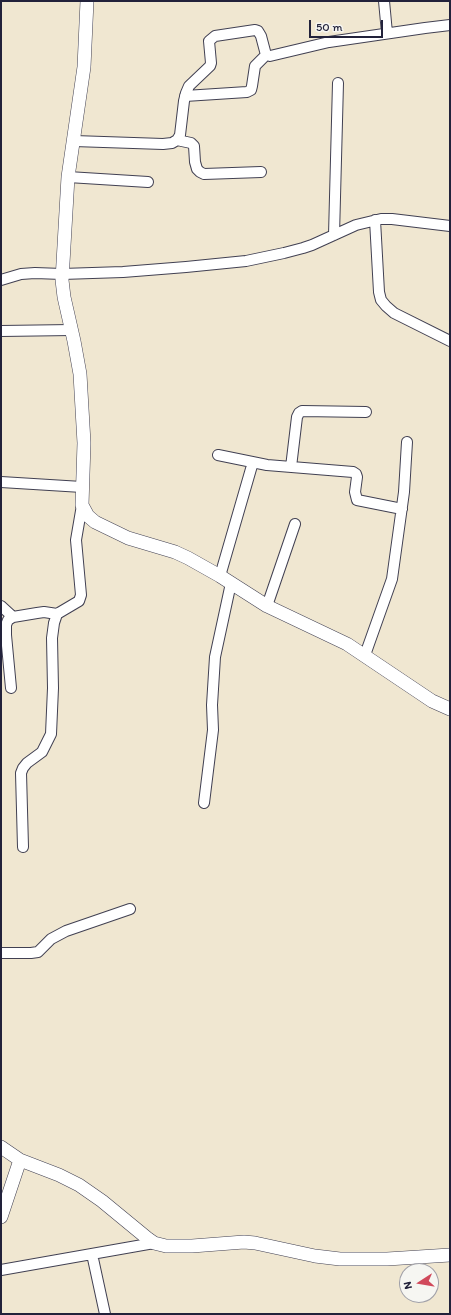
<!DOCTYPE html>
<style>
body{margin:0}
#map{position:relative;width:451px;height:1315px;overflow:hidden;background:#f0e7d1;font-family:Itim,sans-serif}
canvas{display:block}
.frame{position:absolute;inset:0;border:2px solid #22223b;pointer-events:none}
.north{position:absolute;left:399px;top:1263px;width:40px;height:40px;box-sizing:border-box;background:#f6f6f2;border:1px solid #a1a1a9;border-radius:50%;rotate:258deg;font-size:11px;font-weight:700;line-height:16px;text-align:center;color:#22223b}
.north::after{content:'';display:block;margin:auto;width:14px;height:18px;background:#d1495b;clip-path:polygon(50% 0,100% 100%,50% 72%,0 100%)}
.scale{position:absolute;left:309px;top:20px;width:74px;height:18px;box-sizing:border-box;border:2px solid #22223b;border-top:0;padding-left:5px;font-size:12px;line-height:14px;white-space:nowrap;color:#22223b;-webkit-text-stroke:3px #f6f6f2;paint-order:stroke}
</style>
<div id="map">
<canvas width="451" height="1315"></canvas>
<div class="frame"></div>
<div class="north">N</div>
<div class="scale">50 m</div>
</div>
<script>
const ctx = document.querySelector('canvas').getContext('2d');
ctx.lineJoin = 'round';
const poly = rows => new Path2D(rows.map(r => 'M' + r).join(''));
function stroke(path, color, width, dash) { ctx.strokeStyle = color; ctx.lineWidth = width; ctx.lineCap = dash ? 'butt' : 'round'; ctx.setLineDash(dash || []); ctx.stroke(path); }
const minor = poly([
 [384,1,387,33],
 [185,96,247,92,251,90,252,86,255,66,266,55],
 [177,140,191,143,194,146,195,162,197,169,200,172,204,174,261,172],
 [74,141,163,144,172,143,177,140,180,135,184,101,186,93,189,86,210,66,211,63,209,41,215,36,255,30,258,31,261,36,266,55,270,56,329,42,425,28,450,25],
 [68,177,148,182],
 [375,220,379,292,381,300,386,306,394,313,450,341],
 [334,235,338,83],
 [1,280,21,274,35,273,62,274,123,272,186,267,246,261,284,253,303,248,312,245,356,225,381,219,392,219,450,226],
 [1,331,72,330],
 [218,455,267,465,353,472,356,474,357,477,355,492,357,500,402,509],
 [291,467,297,417,299,413,302,411,366,412],
 [1,482,82,487],
 [220,576,253,462],
 [1,606,13,617],
 [267,606,295,524],
 [365,655,392,579,404,492,407,442],
 [11,688,6,635,6,625,8,620,13,617,37,613,44,612,57,614],
 [204,803,213,730,212,705,215,657,231,583],
 [23,847,21,773,23,768,27,763,42,752,51,734,53,688,52,638,54,623,57,614,79,601,81,595,76,540,82,505],
 [1,953,31,953,38,952,51,939,66,931,130,909],
 [92,1254,105,1314],
 [1,1270,154,1243]
]);
const tertiary = poly([
 [87,1,84,67,68,177,62,280,64,297,74,341,80,374,84,443,82,505,88,516,95,522,128,538,175,552,188,558,220,576,267,606,347,644,432,701,450,709],
 [1,1147,20,1160,1,1217],
 [20,1160,59,1175,79,1185,102,1201,147,1238,154,1243,166,1246,192,1246,244,1242,255,1243,315,1256,340,1259,387,1259,450,1255]
]);
stroke(minor, '#414052', 12);
stroke(tertiary, '#414052', 14);
stroke(minor, '#fff', 10);
stroke(tertiary, '#fff', 13);
</script>
